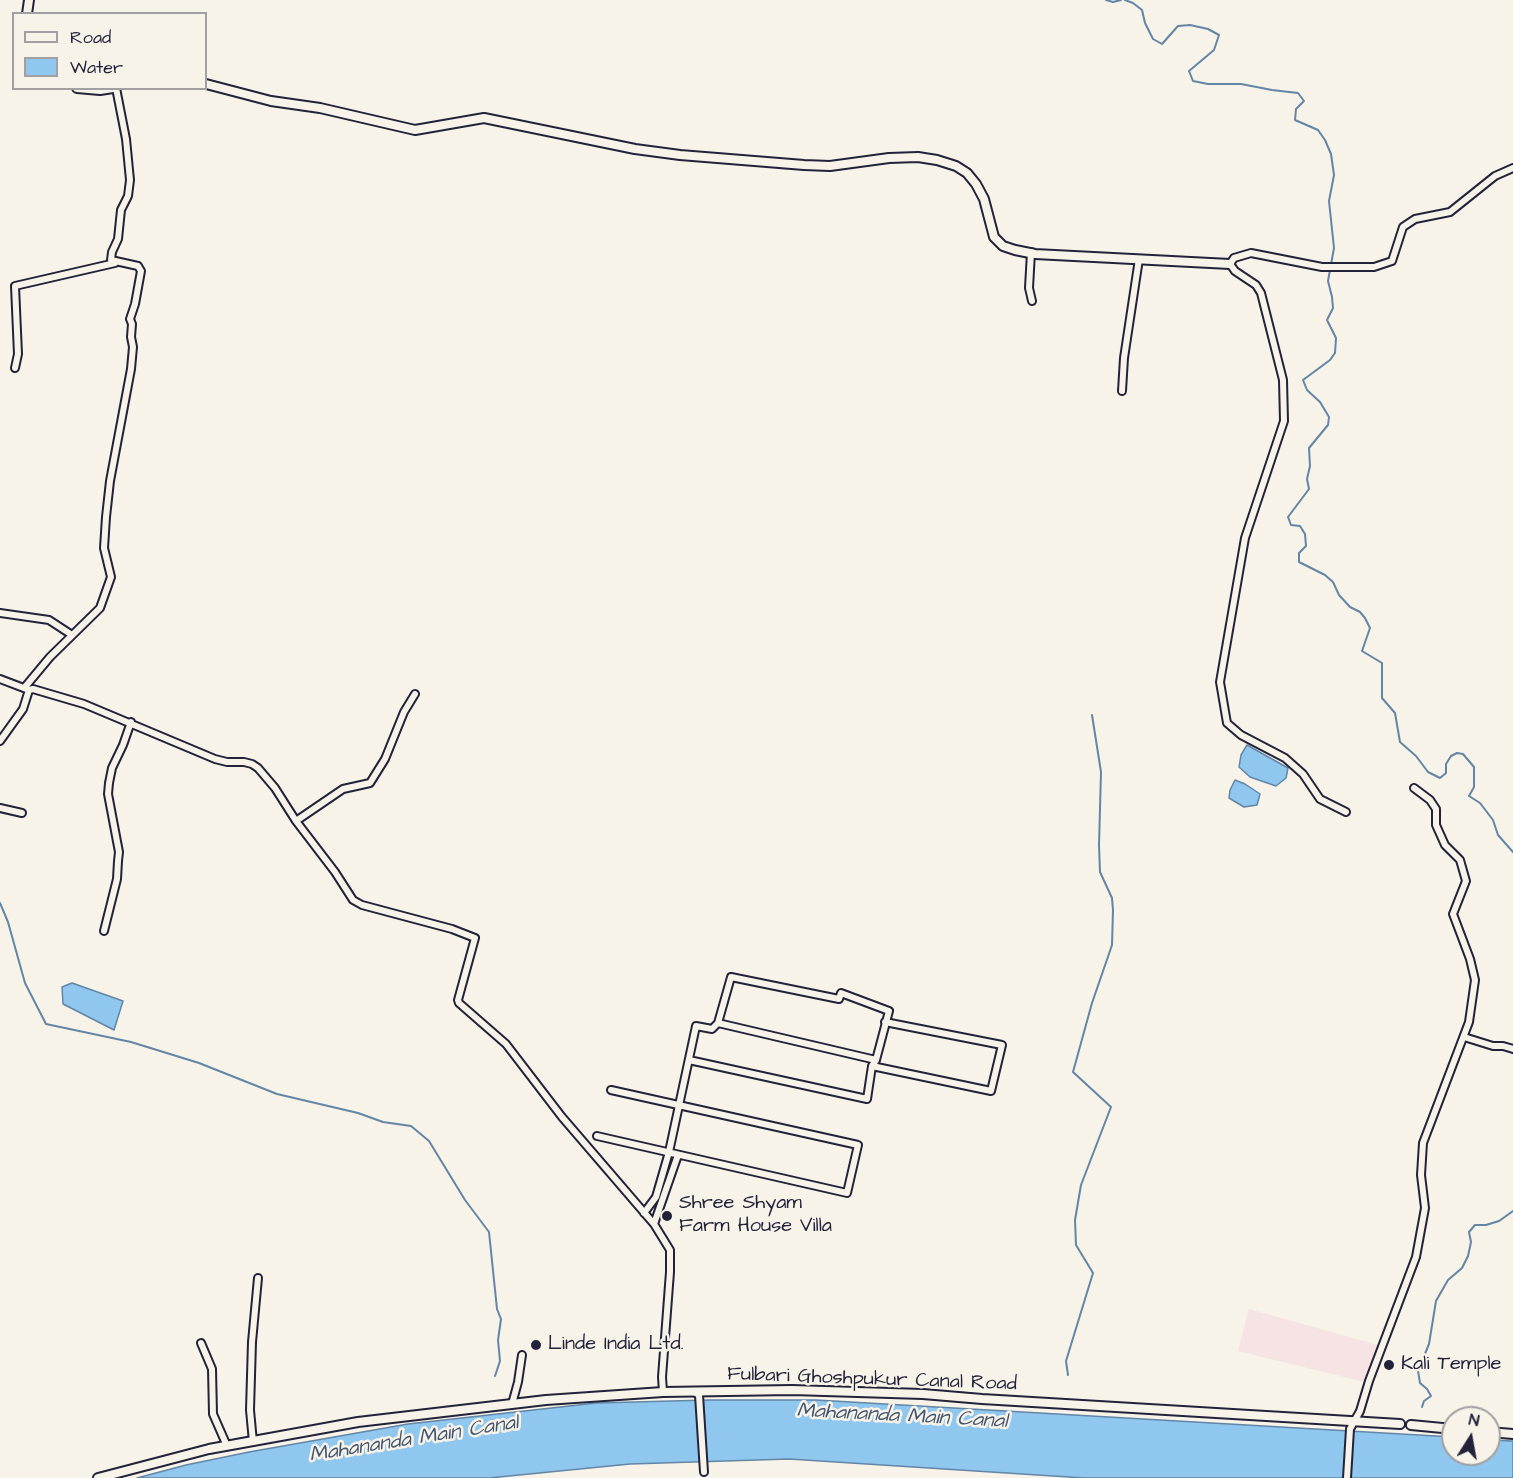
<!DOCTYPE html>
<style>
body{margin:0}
#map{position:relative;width:1513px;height:1478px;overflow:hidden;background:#f7f3e8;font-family:"Architects Daughter",sans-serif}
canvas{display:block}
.legend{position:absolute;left:12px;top:12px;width:195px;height:78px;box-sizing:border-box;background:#f7f3e8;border:2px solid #a29fa3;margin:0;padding:8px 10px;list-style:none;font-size:18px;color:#22223b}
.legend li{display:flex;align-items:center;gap:12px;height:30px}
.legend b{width:30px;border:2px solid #a29fa3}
.north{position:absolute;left:1441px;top:1406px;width:60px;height:60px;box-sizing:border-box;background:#f7f3e8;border:2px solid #a29fa3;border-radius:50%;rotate:11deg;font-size:16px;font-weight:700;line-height:24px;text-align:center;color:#22223b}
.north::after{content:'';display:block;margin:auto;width:21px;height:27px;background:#22223b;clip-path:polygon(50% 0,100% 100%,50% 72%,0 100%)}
</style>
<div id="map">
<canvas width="1513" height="1478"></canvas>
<ul class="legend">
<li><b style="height:8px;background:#f7f3e8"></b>Road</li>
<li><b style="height:16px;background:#8fc7ee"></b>Water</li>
</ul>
<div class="north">N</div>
</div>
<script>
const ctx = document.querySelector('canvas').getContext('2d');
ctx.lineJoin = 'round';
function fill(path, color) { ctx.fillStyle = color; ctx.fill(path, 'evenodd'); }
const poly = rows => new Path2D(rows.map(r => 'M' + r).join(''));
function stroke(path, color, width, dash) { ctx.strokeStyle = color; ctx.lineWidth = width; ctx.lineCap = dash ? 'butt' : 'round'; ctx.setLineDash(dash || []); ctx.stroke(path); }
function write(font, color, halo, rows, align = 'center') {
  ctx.font = font + ' "Architects Daughter",sans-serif'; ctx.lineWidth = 5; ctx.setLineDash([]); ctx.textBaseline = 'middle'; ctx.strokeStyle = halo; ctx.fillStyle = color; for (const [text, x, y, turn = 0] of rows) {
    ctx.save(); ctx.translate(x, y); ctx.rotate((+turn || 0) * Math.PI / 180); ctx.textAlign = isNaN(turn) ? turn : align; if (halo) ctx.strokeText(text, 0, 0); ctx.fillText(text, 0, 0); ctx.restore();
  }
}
const built = poly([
 [1249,1309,1378,1345,1365,1382,1238,1351]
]);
const water = poly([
 [1247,745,1288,768,1286,778,1276,786,1250,777,1239,767,1241,755,1247,745],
 [1235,780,1245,784,1260,794,1257,805,1244,807,1229,798,1230,790,1235,780],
 [72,983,123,1001,114,1030,63,1004,62,987,72,983],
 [709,1400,816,1400,1453,1437,1453,1454,1489,1454,1489,1440,1513,1441,1513,1478,1084,1478,789,1459,630,1464,489,1478,137,1478,186,1465,249,1452,408,1424,596,1403,709,1400]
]);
const stream = poly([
 [1106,0,1113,2,1121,0],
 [1125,0,1133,3,1142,10,1145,23,1153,39,1162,44,1178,26,1190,25,1208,29,1219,35,1214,50,1189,71,1193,81,1208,84,1241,84,1272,90,1298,93,1304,101,1296,109,1295,120,1318,130,1325,140,1331,154,1334,175,1329,201,1334,248,1328,281,1332,297,1333,308,1327,320,1336,338,1335,353,1330,360,1303,380,1307,390,1320,402,1329,417,1328,425,1309,448,1310,466,1307,479,1309,489,1288,517,1291,525,1300,526,1305,534,1306,546,1299,553,1299,562,1325,575,1333,582,1339,595,1350,607,1360,612,1365,618,1370,628,1362,651,1382,663,1382,698,1395,713,1400,742,1416,756,1428,772,1440,778,1446,773,1446,764,1451,756,1457,753,1463,754,1474,767,1474,787,1469,796,1480,803,1493,820,1498,835,1513,852],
 [0,903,8,922,25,983,46,1024,131,1042,199,1063,277,1094,358,1113,383,1122,411,1126,429,1141,465,1200,489,1232,497,1309,501,1319,498,1340,500,1361,495,1376],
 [1068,1375,1066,1361,1093,1273,1076,1245,1075,1220,1081,1185,1111,1107,1073,1072,1092,1003,1112,945,1113,910,1112,898,1100,872,1099,845,1101,772,1092,715],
 [1422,1407,1424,1401,1431,1396,1427,1389,1420,1383,1418,1371,1429,1344,1436,1301,1448,1280,1462,1268,1468,1256,1471,1242,1469,1232,1475,1225,1486,1225,1499,1221,1513,1211]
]);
const minor = poly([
 [1031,252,1029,288,1032,301],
 [15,368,18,354,15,286,115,263],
 [1122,391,1124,358,1139,259],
 [0,613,49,620,72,635],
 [0,679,29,690,33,689,84,704,215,759,227,762,244,762,252,764,258,768,275,788,296,821,335,872,353,900,362,905,452,929,475,938,458,1000,459,1003,506,1044,562,1117,654,1224,670,1250,670,1272,662,1377,663,1392],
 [25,687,50,657,100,608,111,577,104,548,106,517,110,481,131,369,133,347,131,337,132,324,130,319,135,304,141,271,138,266,111,260,112,252,118,239,121,210,128,196,130,180,126,139,116,88],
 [0,741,23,709,29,690],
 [0,808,22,813],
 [1346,812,1320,799,1303,774,1285,758,1241,735,1227,723,1220,682,1245,538,1284,421,1283,380,1261,293,1256,285,1235,271,1230,264,1234,258,1251,253,1322,267,1374,267,1392,261,1403,227,1415,219,1450,212,1495,176,1513,168],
 [296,821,343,789,370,783,385,759,404,712,415,694],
 [104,931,117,879,118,861,119,852,108,794,109,783,112,768,123,745,131,722],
 [1464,1037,1493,1046,1503,1046,1513,1049],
 [689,1060,867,1099,872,1066,876,1060,889,1011,841,993,839,999,731,977,718,1023],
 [872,1066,991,1091,1002,1045,885,1022],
 [597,1136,847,1193,858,1145,611,1090],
 [644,1213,656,1197,669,1152,696,1026,712,1029,718,1023,876,1060],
 [654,1224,678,1155],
 [201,1343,212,1369,213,1414,227,1446],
 [694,1392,699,1395,704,1472],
 [512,1404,518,1382,522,1355],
 [253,1442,250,1410,252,1342,258,1278],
 [1347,1478,1350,1429,1360,1411,1369,1381,1416,1257,1425,1208,1421,1175,1423,1143,1469,1022,1475,980,1470,959,1453,914,1466,881,1460,860,1445,845,1436,825,1436,809,1430,800,1414,788]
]);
const tertiary = poly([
 [27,14,29,0],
 [206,84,271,101,320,108,415,130,484,118,635,149,680,155,804,165,830,166,889,158,918,157,937,160,956,166,967,173,976,184,984,199,994,237,1003,246,1015,250,1035,254,1230,264],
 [77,88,100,90,113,88],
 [1411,1425,1453,1429],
 [1489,1432,1513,1434],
 [98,1478,209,1449,358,1422,546,1400,663,1392,792,1390,923,1394,982,1399,1400,1424]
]);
const markers = [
 [667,1216,6,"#22223b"],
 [536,1345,6,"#22223b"],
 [1389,1365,6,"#22223b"]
];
const poiNames = [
 ["Shree Shyam",679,1204],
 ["Farm House Villa",679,1227],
 ["Linde India Ltd.",548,1345],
 ["Kali Temple",1401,1365]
];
const streetNames = [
 ["Fulbari Ghoshpukur Canal Road",872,1380,2]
];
const waterNames = [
 ["Mahananda Main Canal",902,1417,3],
 ["Mahananda Main Canal",414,1440,-9]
];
fill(built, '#f6e3e3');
fill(water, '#8fc7ee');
stroke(water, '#6385a6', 1.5);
stroke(stream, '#6385a6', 2);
stroke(minor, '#22223b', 10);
stroke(tertiary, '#22223b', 12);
stroke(minor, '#f7f3e8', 6);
stroke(tertiary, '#f7f3e8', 8);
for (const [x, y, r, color] of markers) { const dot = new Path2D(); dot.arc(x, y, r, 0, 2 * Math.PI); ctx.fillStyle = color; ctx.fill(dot); stroke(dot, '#f7f3e8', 2); }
write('20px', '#22223b', '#f7f3e8', poiNames, 'left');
write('20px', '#22223b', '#f7f3e8', streetNames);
write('italic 21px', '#435471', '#f7f3e8', waterNames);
</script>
